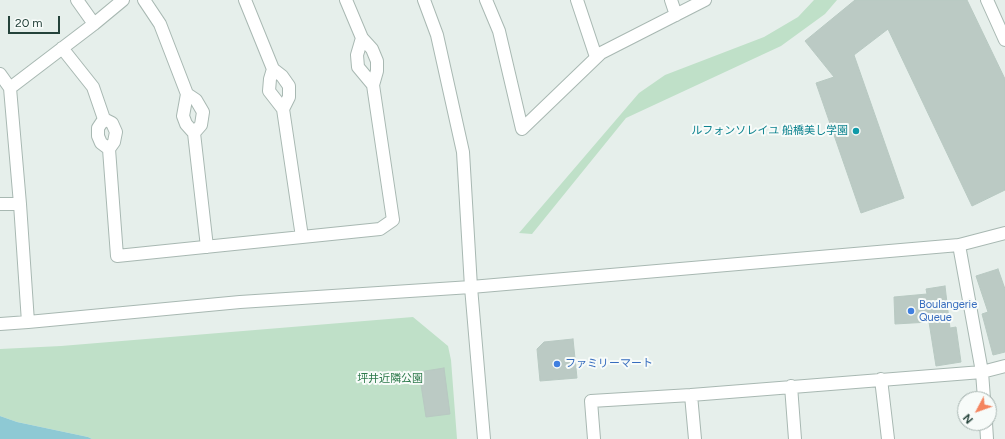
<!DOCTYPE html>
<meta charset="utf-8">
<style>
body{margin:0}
#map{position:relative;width:1005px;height:439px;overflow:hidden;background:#e6efeb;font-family:Figtree,sans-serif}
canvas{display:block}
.north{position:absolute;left:957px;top:391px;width:40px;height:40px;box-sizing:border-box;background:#f7fbf9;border:1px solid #a3b1ad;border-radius:50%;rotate:229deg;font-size:11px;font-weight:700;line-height:16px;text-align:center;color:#24423a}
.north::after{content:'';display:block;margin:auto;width:14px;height:18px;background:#f4845f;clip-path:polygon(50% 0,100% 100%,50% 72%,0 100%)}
.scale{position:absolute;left:8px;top:16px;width:52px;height:18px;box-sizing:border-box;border:2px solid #24423a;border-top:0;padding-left:5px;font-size:12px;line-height:14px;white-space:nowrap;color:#24423a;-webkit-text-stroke:3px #f7fbf9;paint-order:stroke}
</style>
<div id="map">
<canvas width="1005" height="439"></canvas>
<div class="north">N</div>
<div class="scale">20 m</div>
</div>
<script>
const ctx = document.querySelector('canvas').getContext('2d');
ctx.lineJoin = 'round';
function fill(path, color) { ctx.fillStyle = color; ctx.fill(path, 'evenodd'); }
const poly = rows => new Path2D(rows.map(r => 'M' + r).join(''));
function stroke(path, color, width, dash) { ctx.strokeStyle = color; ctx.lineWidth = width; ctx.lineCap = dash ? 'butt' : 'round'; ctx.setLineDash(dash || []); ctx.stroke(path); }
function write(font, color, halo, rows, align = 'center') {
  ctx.font = font + ' Figtree,"Noto Sans JP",sans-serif'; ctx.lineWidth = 4; ctx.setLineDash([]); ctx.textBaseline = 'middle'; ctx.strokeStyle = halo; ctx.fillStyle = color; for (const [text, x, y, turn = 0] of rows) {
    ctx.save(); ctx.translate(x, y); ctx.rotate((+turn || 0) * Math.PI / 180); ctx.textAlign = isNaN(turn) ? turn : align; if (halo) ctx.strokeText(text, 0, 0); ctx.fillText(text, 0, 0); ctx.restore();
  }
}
const green = poly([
 [814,0,837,0,825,14,781,46,626,118,532,234,519,233,639,93,665,75,764,37,798,17],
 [413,317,448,346,451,360,457,439,92,439,88,437,17,422,0,416,0,349,61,346]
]);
const water = poly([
 [0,416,17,422,88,437,92,439,0,439]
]);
const building = poly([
 [855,0,967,0,1005,79,1005,190,972,206,888,29,854,55,904,198,861,213,816,83,834,77,805,41,855,0],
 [998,269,1005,289,1005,352,993,355,982,314,988,312,976,276,998,269],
 [945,286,950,328,956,327,961,362,936,366,929,322,895,324,894,297,927,294,926,289,945,286],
 [573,339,577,378,540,381,537,349,544,342,573,339],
 [444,368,450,414,426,417,419,372,444,368]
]);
const minor = poly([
 [77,0,94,24],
 [144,0,160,24,187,94,196,100,203,112,201,125,194,133,207,247],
 [245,0,273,69,282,76,289,86,289,97,283,109,302,237],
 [424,0,437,35,463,152,471,287,484,439],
 [486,0,499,31,522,129,601,53,705,0],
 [577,0,596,57],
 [671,0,676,15],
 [987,0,1005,40],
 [362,38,357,55,358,67,373,85],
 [62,48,93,87,104,119,112,123,116,132,114,142,109,149,117,256,380,229,393,220,373,85,377,71,377,61,372,49,362,38,346,0],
 [273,69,270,79,269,91,283,109],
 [0,74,10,88,20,204,28,322],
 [10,88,94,24,123,0],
 [187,94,183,116,186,124,194,133],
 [104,119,98,128,98,136,101,143,109,149],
 [0,204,20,204],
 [959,245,982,372,984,399],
 [0,324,28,322,240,302,471,287,959,245,1005,233],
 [881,379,888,439],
 [791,386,795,439],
 [691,395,695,439],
 [986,423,987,439],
 [594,439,591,401,691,395,982,372,1005,366]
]);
const markers = [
 [856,131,4,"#0f9aa8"],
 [911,311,4,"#3f7fe0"],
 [557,364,4,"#3f7fe0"]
];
const cultureNames = [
 ["ルフォンソレイユ 船橋美し学園",848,131]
];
const shopNames = [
 ["Boulangerie",919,305],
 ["Queue",919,318],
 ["ファミリーマート",565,364]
];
const parkNames = [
 ["坪井近隣公園",390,379]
];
fill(green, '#bfe0c8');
fill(water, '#8ec9d4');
fill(building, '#bbcac4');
stroke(building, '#b8c9c2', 1);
stroke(minor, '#a8b8b2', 14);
stroke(minor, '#fff', 12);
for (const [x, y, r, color] of markers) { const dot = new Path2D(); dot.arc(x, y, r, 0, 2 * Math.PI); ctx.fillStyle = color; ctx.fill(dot); stroke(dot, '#f7fbf9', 1.5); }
write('11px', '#0d838f', '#f7fbf9', cultureNames, 'right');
write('11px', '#366cbe', '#f7fbf9', shopNames, 'left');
write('11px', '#2d7a4b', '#f7fbf9', parkNames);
</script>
